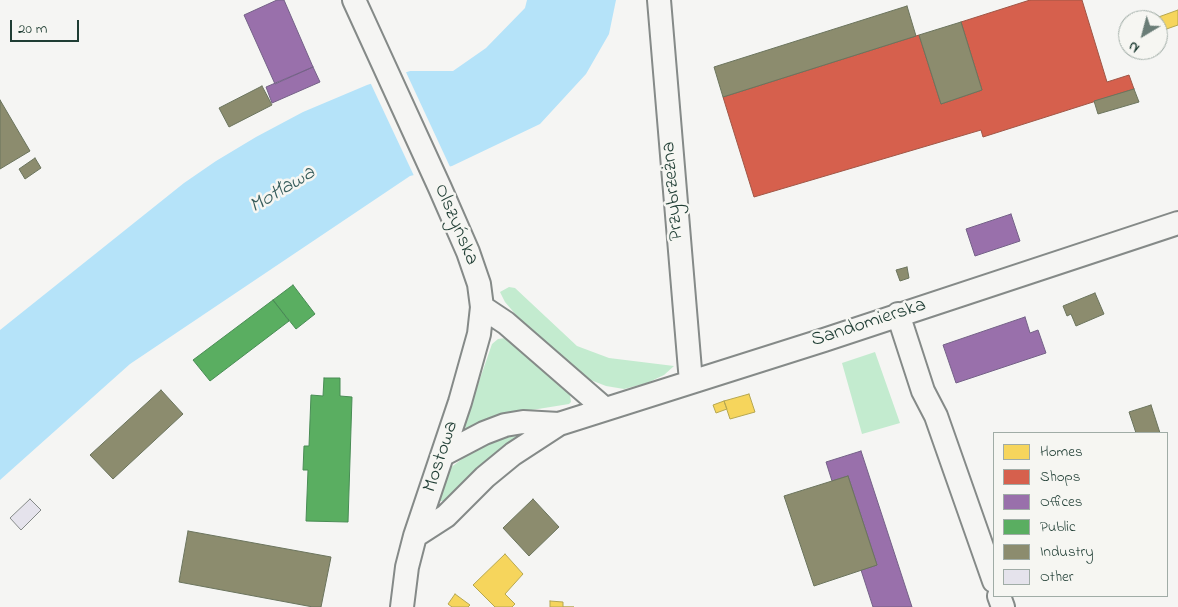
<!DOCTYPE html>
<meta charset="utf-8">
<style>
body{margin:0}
#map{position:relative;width:1178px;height:607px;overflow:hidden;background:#f5f5f3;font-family:"Indie Flower",sans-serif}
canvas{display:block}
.legend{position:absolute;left:993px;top:432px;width:175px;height:165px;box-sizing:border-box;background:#f6f6f2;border:1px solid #a0aca6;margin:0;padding:6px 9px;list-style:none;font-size:15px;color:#1f3d34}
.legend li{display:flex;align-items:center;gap:10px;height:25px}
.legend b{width:25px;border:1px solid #a0aca6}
.north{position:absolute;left:1118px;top:10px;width:50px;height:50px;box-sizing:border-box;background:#f6f6f2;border:1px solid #a0aca6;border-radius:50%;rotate:217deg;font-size:14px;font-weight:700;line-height:20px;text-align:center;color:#1f3d34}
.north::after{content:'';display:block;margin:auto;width:18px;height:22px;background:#6a7d77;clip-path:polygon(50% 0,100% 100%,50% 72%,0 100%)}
.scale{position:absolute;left:10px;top:20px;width:69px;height:22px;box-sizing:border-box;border:2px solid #1f3d34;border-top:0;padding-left:6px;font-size:15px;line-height:18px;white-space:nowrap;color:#1f3d34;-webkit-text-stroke:4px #f6f6f2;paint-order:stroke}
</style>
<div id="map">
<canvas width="1178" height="607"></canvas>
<ul class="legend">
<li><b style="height:14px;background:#f6d55c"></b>Homes</li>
<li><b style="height:14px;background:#d6604d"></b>Shops</li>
<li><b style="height:14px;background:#9970ab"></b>Offices</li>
<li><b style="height:14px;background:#5aae61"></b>Public</li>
<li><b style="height:14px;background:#8c8c6e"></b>Industry</li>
<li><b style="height:14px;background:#e5e3ec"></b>Other</li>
</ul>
<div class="north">N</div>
<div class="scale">20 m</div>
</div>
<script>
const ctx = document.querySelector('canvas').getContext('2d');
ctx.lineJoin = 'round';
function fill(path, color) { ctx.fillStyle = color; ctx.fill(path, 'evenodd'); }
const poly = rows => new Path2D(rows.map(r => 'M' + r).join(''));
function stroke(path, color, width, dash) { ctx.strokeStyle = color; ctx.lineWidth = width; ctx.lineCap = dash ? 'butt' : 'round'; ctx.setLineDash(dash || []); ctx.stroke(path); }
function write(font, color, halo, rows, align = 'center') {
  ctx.font = font + ' "Indie Flower",sans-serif'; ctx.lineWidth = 5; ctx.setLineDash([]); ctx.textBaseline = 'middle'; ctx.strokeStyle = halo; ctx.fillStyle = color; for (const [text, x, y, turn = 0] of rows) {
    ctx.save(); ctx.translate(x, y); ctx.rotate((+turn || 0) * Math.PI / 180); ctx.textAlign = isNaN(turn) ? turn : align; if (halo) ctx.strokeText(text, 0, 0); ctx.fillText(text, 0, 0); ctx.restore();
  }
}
const green = poly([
 [509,287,515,288,577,346,609,358,674,366,664,375,647,383,624,389,606,386,588,379,570,365,523,323,505,302,500,292],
 [505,338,570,395,571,402,569,404,507,414,469,431,466,429,464,425,492,344,498,339],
 [875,352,900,423,862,434,842,363],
 [514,431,518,436,480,467,445,501,440,501,439,497,449,469,476,448]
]);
const water = poly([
 [527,0,616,0,609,34,586,74,540,124,452,166,410,176,130,364,0,480,0,330,184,183,216,161,256,137,303,112,367,85,410,71,453,71,486,48,525,8]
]);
const pier = poly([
 [405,70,451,169,415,178,370,82]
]);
const homes = poly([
 [1178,10,1178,25,1158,32,1158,20,1153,19,1178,10],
 [749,394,755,412,730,419,724,401,749,394],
 [724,401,727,409,716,413,713,405,724,401],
 [505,554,523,574,505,594,515,604,512,607,495,607,473,585,505,554],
 [455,594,470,605,468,607,452,607,448,604,455,594],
 [550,601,563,602,563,607,574,607,550,607,550,601]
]);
const shops = poly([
 [1030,0,1082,0,1107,82,1129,75,1134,89,983,137,981,130,754,197,723,97,919,35,941,104,982,90,961,22,1030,0]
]);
const offices = poly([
 [277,0,284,0,313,67,275,84,244,15,277,0],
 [313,67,320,82,272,103,266,87,313,67],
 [1011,214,1020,241,975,256,966,229,1011,214],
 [1025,317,1030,333,1038,330,1046,353,956,383,943,345,1025,317],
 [861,451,912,607,873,607,861,570,877,565,848,476,832,481,826,462,861,451]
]);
const public = poly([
 [293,285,315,314,296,329,273,300,293,285],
 [273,300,289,321,210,381,193,360,273,300],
 [324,378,340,378,340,396,352,397,348,522,306,521,308,470,303,470,304,446,309,446,311,395,323,396,324,378]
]);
const industry = poly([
 [907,6,916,36,723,97,714,67,907,6],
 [961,22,982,90,941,104,919,35,961,22],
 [262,86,272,105,229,127,219,108,262,86],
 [1134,89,1139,102,1098,114,1094,101,1134,89],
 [0,100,30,151,0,169,0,100],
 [35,158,41,168,25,179,19,169,35,158],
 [907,267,909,278,900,281,896,270,907,267],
 [1095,293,1104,314,1076,326,1071,314,1067,316,1063,306,1095,293],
 [161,390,183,414,113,479,90,455,161,390],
 [1151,405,1160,433,1136,433,1129,412,1151,405],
 [848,476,877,565,814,586,784,496,848,476],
 [533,499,559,527,529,556,503,528,533,499],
 [188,531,331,557,321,607,313,607,179,582,188,531]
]);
const building = poly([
 [30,499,41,510,21,530,10,518,30,499]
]);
const minor = poly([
 [354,0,440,188,468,252,479,284,482,307,479,334,460,402,415,536,407,567,402,607],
 [659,0,691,382],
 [482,307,506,323,605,409],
 [898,314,923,391,936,416,994,581],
 [444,454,484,433,505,425,523,422,559,424],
 [415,536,446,516,485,477,513,454,559,424,824,340,1178,223],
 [999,596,1003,607]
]);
const streetNames = [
 ["Przybrzeżna",674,191,-95],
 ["Olszyńska",455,225,67],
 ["Sandomierska",869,324,-18],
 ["Mostowa",442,457,-72]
];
const waterNames = [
 ["Motława",283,191,-31]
];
fill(green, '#c3ebcf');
fill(water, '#b5e3f9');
fill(pier, '#f5f5f3');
fill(homes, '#f6d55c');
stroke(homes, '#b6a750', 1);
fill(shops, '#d6604d');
stroke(shops, '#9f5646', 1);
fill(offices, '#9970ab');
stroke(offices, '#746187', 1);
fill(public, '#5aae61');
stroke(public, '#488c54', 1);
fill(industry, '#8c8c6e');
stroke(industry, '#6b745d', 1);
fill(building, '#e5e3ec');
stroke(building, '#858a88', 1);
stroke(minor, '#858a88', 26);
stroke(minor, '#f5f5f3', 22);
write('20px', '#1f3d34', '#f6f6f2', streetNames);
write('italic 21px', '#375d5c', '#f6f6f2', waterNames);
</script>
